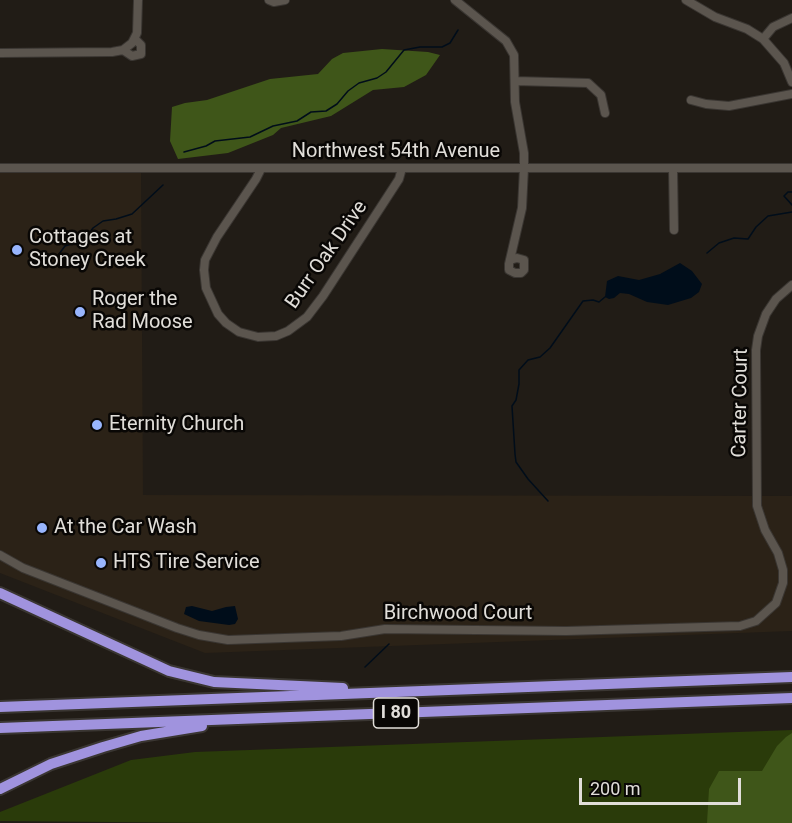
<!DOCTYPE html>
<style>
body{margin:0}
#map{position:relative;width:792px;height:823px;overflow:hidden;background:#211c16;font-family:Roboto,sans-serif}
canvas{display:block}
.scale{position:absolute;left:579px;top:778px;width:162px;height:27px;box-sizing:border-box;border:3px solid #e1ded9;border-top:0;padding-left:8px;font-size:18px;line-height:21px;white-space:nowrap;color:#e1ded9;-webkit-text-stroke:4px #090705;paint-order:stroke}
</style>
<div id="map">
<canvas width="792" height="823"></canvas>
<div class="scale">200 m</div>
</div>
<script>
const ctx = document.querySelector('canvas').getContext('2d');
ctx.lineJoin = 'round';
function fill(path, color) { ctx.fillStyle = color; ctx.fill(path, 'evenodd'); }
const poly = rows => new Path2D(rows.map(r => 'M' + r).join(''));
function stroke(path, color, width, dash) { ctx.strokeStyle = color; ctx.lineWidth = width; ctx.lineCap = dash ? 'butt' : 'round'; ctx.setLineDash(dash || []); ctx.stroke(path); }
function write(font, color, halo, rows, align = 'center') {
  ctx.font = font + ' Roboto,sans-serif'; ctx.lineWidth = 5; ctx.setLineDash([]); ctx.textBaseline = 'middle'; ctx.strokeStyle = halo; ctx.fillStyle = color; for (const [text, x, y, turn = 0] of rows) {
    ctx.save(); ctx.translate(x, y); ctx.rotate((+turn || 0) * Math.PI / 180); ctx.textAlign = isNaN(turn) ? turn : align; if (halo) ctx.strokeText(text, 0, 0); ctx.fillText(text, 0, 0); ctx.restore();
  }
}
const built = poly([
 [0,171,141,171,143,495,792,496,792,631,205,653,0,573,0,560,22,572,143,620,143,611,23,564,0,550]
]);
const green = poly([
 [792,730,792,823,219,823,0,821,0,812,131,760,195,752]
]);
const forest = poly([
 [382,49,428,52,440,55,426,75,404,87,373,90,331,116,281,128,273,135,228,153,178,159,170,141,172,107,185,103,207,100,270,79,318,74,332,59,343,53],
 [792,733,792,823,707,823,709,789,719,771,762,771,777,746,786,737]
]);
const water = poly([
 [680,263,692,271,702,284,699,292,691,298,668,305,647,302,629,294,620,293,614,298,609,299,605,297,607,281,618,276,639,280,660,274],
 [192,606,212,611,226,607,235,606,238,619,235,624,229,625,199,621,184,614,186,607]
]);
const stream = poly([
 [184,152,206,146,215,141,250,137,273,126,297,121,311,112,326,111,337,104,348,91,359,83,377,78,386,72,404,50,420,47,442,47,450,43,458,30],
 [792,192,788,192,784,196,792,205],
 [707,253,719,243,734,238,748,239,756,227,768,216,792,212],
 [56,260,59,254,65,246,84,240,93,228,103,221,116,219,132,214,163,185],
 [548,501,528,479,516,462,515,454,512,406,516,400,519,384,519,370,528,360,540,357,550,348,583,301,593,300,599,302,605,297],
 [365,667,389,644]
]);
const minor = poly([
 [269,0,274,2,285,0],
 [455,0,506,41,514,55,515,102,524,153,524,168,522,208,509,264,509,270,515,273,521,273,524,270,524,260,517,258,510,260],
 [686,0,715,17,747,29,763,39,784,63,792,82],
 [763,39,773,27,792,18],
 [123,50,132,56,141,54,141,45,135,39],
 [0,53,112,52,123,50,132,43,137,33,138,0],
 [515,81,588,83,601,95,605,113],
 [691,100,706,104,729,106,792,94],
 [0,168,792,168],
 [673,168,674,230],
 [261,169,256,179,217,237,205,260,204,270,206,288,218,314,226,323,239,332,258,337,276,336,288,331,307,317,323,296,399,179,402,168],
 [0,555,23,568,177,628,199,635,228,640,341,636,385,629,566,631,740,626,756,621,776,603,783,583,783,570,778,553,765,530,757,506,756,350,758,336,766,314,776,299,792,285]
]);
const highway = poly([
 [0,593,169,671,214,682,343,688],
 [0,707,792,677],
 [0,728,792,698],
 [0,789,51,764,103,747,141,736,202,726]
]);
const markers = [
 [17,250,6,"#98b5fd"],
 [80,312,6,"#98b5fd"],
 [97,425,6,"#98b5fd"],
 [42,528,6,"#98b5fd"],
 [101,563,6,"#98b5fd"]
];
const shields = [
 [396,713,45]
];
const shieldNames = [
 ["I 80",396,713]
];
const streetNames = [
 ["Northwest 54th Avenue",396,152],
 ["Burr Oak Drive",327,255,-55],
 ["Carter Court",741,403,-89],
 ["Birchwood Court",458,614]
];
const poiNames = [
 ["Cottages at",29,238],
 ["Stoney Creek",29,261],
 ["Roger the",92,300],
 ["Rad Moose",92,323],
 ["Eternity Church",109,425],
 ["At the Car Wash",54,528],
 ["HTS Tire Service",113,563]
];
fill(built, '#2b2217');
fill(green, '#2a3b0a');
fill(forest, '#3f5619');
fill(water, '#000d1a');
stroke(stream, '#000d1a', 1.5);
stroke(minor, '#3a3632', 10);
stroke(highway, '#3a3632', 14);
stroke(minor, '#5b554e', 8);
stroke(highway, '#a093de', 10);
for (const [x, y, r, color] of markers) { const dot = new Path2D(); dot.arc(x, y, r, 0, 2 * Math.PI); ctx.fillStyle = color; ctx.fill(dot); stroke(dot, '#090705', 2); }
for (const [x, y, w] of shields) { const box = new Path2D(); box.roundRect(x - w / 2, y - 15, w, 30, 4.5); ctx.fillStyle = '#090705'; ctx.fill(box); stroke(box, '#e1ded9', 1.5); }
write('bold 18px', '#e1ded9', null, shieldNames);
write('20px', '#e1ded9', '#090705', streetNames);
write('20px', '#e1ded9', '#090705', poiNames, 'left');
</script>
